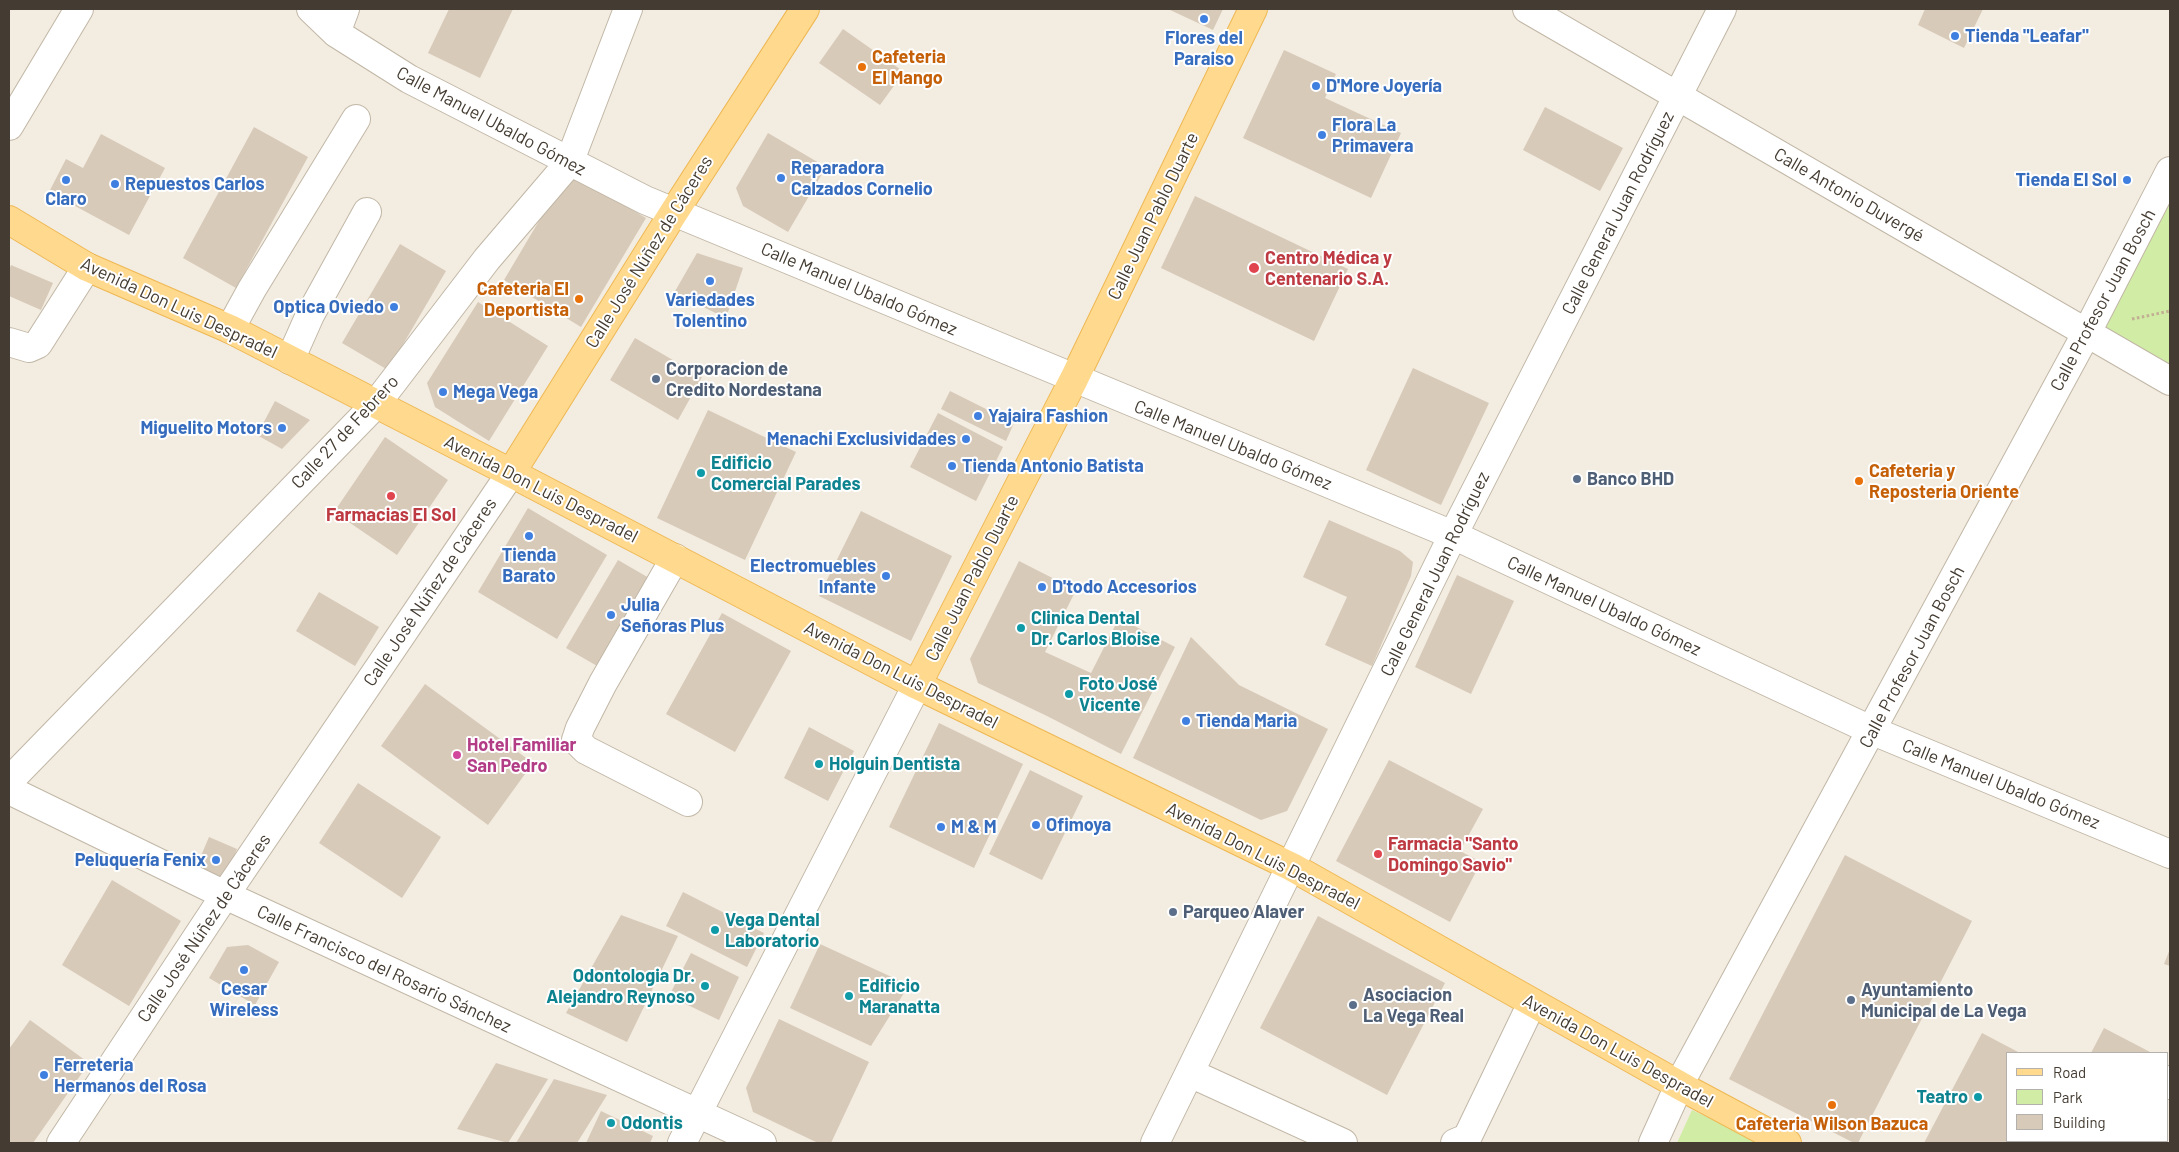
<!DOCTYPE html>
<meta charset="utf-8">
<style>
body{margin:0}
#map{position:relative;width:2179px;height:1152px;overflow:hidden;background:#f3ece1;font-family:Barlow,sans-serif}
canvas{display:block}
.frame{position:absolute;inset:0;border:10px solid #443c32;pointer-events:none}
.legend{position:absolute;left:2006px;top:1052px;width:162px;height:90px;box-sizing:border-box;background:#fff;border:1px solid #b4b1ad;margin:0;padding:6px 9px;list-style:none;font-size:15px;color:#443c32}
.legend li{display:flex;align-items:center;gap:10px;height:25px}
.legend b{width:25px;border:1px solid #b4b1ad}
</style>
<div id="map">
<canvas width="2179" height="1152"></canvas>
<div class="frame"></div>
<ul class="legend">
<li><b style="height:6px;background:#ffd98e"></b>Road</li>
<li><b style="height:14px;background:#d0eca5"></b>Park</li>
<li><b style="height:14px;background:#d8cab9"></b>Building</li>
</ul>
</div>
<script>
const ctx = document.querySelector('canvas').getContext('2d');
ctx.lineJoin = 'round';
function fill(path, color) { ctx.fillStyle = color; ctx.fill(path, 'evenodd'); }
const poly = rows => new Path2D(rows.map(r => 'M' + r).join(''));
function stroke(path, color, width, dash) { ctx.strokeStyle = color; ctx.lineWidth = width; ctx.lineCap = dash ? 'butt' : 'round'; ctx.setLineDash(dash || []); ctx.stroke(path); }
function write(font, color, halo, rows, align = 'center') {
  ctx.font = font + ' Barlow,sans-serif'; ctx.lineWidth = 4; ctx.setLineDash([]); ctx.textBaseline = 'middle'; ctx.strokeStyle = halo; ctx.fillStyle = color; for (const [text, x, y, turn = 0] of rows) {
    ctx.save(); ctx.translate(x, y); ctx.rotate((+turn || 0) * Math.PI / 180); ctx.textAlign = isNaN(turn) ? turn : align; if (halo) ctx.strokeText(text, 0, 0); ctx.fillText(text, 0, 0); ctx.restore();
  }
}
const green = poly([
 [2170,191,2170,379,2092,337],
 [1692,1110,1762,1143,1677,1143]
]);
const building = poly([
 [449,9,513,9,480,78,428,53],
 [1168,9,1223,9,1213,30],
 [1925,9,1983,9,1964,48,1918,25],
 [843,29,904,72,880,105,819,63],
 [1284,50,1336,74,1325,98,1401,133,1371,198,1243,138],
 [1545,107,1623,148,1600,191,1523,150],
 [254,127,308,157,236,288,183,258],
 [768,133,826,167,788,232,743,206,736,188],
 [101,134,165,168,129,235,49,192,66,159,83,168],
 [568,172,646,218,581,327,504,280],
 [1195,196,1348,269,1314,341,1161,268],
 [400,244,446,271,388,370,342,343],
 [697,253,743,268,726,318,674,293],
 [11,265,53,283,41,310,9,296,9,270],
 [478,302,548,346,489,441,435,407,427,383],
 [635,338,702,377,678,420,610,380],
 [1413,368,1489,403,1441,505,1366,470],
 [950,391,1014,423,1006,441,941,409],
 [275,401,310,420,282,449,257,435],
 [708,410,796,452,745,560,657,518],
 [938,413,1003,447,976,501,910,467],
 [385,437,448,480,397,555,334,512],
 [528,508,607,555,557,639,478,592],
 [861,511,952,556,911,641,819,596],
 [1329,520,1400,551,1413,562,1411,576,1372,666,1325,645,1347,597,1303,577],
 [618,560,656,582,604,670,566,648],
 [1019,561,1076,590,1045,652,1091,673,1119,618,1175,647,1121,754,1047,716,978,683,970,659],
 [1457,575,1514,601,1471,694,1415,667],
 [319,592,379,627,355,666,296,631],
 [722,613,791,651,735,752,666,714],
 [1191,637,1239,685,1328,729,1287,811,1261,820,1133,758],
 [425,684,533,763,488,825,381,746],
 [939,723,1023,764,974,868,889,827],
 [809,727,854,751,828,801,784,778],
 [1389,760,1483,809,1460,851,1481,862,1450,922,1336,861],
 [1030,770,1083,796,1042,880,989,854],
 [358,783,441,837,402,898,319,843],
 [209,837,237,849,224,882,195,870],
 [1845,855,1972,921,1858,1143,1854,1143,1729,1079],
 [112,880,181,921,129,1006,62,965],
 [683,892,764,933,747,967,666,926],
 [621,915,678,936,627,1042,566,1013],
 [1318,916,1445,983,1387,1095,1260,1028],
 [820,944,909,985,871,1046,790,1008],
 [248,945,279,962,255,1005,209,978,227,947],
 [2170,949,2170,966,2164,964],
 [691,953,739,977,719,1020,669,996],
 [779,1019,869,1062,831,1143,818,1143,753,1112,746,1088],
 [30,1020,89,1063,33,1143,9,1143,9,1049],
 [2104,1028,2152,1053,2091,1053],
 [1982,1033,2020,1053,2008,1053,2008,1141,2035,1141,2033,1143,1924,1143],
 [496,1063,548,1079,508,1143,457,1129],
 [554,1079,607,1095,577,1143,516,1143],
 [601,1111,653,1136,650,1143,586,1143]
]);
const path = poly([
 [2132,319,2170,311]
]);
const minor = poly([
 [311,9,336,33,409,79,645,200,1453,535,1873,731,2170,854],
 [1527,9,2170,381],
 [336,33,345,9],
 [9,126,79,9],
 [230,329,252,289,356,119],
 [9,342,29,348,38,344,87,267],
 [290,360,310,315,367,212],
 [675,558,603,683,580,728,576,740,586,750,688,802],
 [9,781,376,404,487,259,569,163,628,9],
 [9,790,225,895,762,1143],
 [1190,1073,1343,1143],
 [2168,1085,2170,1080],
 [61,1143,225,895,511,473],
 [682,1143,917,685],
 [1155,1143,1453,535,1722,9],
 [1455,1143,1467,1138,1532,1003],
 [1653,1143,1682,1079,2086,334,2170,171],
 [2141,1143,2142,1141]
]);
const major = poly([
 [9,220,87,267,230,329,511,473,917,685,1292,867,1686,1089,1787,1143],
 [511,473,674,212,805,9],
 [917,685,1074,379,1253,9]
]);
const markers = [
 [1204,19,5,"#3f7fe0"],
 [1955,36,5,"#3f7fe0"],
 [862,67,5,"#e8710a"],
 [1316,86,5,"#3f7fe0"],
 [1322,135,5,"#3f7fe0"],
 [781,178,5,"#3f7fe0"],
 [66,180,5,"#3f7fe0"],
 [2127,180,5,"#3f7fe0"],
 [115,184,5,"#3f7fe0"],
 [1254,268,6,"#e0444e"],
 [710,281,5,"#3f7fe0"],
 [579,299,5,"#e8710a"],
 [394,307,5,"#3f7fe0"],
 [656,379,5,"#5c6f8a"],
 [443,392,5,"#3f7fe0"],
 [978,416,5,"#3f7fe0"],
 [282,428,5,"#3f7fe0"],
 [966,439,5,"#3f7fe0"],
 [952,466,5,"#3f7fe0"],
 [701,473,5,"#0f9aa8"],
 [1577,479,5,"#5c6f8a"],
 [1859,481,5,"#e8710a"],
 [391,496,5,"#e0444e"],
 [529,536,5,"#3f7fe0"],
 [886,576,5,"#3f7fe0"],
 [1042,587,5,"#3f7fe0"],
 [611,615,5,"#3f7fe0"],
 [1021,628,5,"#0f9aa8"],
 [1069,694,5,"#0f9aa8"],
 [1186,721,5,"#3f7fe0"],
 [457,755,5,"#d1479c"],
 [819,764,5,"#0f9aa8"],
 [1036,825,5,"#3f7fe0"],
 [941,827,5,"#3f7fe0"],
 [1378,854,5,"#e0444e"],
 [216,860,5,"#3f7fe0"],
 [1173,912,5,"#5c6f8a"],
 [715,930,5,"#0f9aa8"],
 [244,970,5,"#3f7fe0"],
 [705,986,5,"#0f9aa8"],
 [849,996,5,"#0f9aa8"],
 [1851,1000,5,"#5c6f8a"],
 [1353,1005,5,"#5c6f8a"],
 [44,1075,5,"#3f7fe0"],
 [1978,1097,5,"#0f9aa8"],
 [1832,1105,5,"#e8710a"],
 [611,1123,5,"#0f9aa8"]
];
const shopNames = [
 ["Tienda \"Leafar\"",1965,36],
 ["Flores del",1204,38,"center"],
 ["Paraiso",1204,59,"center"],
 ["D'More Joyería",1326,86],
 ["Flora La",1332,125],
 ["Primavera",1332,146],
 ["Reparadora",791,168],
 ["Calzados Cornelio",791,189],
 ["Tienda El Sol",2117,180,"right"],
 ["Repuestos Carlos",125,184],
 ["Claro",66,199,"center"],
 ["Variedades",710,300,"center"],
 ["Tolentino",710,321,"center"],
 ["Optica Oviedo",384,307,"right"],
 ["Mega Vega",453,392],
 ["Yajaira Fashion",988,416],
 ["Miguelito Motors",272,428,"right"],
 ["Menachi Exclusividades",956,439,"right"],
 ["Tienda Antonio Batista",962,466],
 ["Tienda",529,555,"center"],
 ["Barato",529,576,"center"],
 ["Electromuebles",876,566,"right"],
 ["Infante",876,587,"right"],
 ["D'todo Accesorios",1052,587],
 ["Julia",621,605],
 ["Señoras Plus",621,626],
 ["Tienda Maria",1196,721],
 ["Ofimoya",1046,825],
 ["M & M",951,827],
 ["Peluquería Fenix",206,860,"right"],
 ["Cesar",244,989,"center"],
 ["Wireless",244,1010,"center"],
 ["Ferreteria",54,1065],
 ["Hermanos del Rosa",54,1086]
];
const foodNames = [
 ["Cafeteria",872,57],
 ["El Mango",872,78],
 ["Cafeteria El",569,289,"right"],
 ["Deportista",569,310,"right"],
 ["Cafeteria y",1869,471],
 ["Reposteria Oriente",1869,492],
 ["Cafeteria Wilson Bazuca",1832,1124,"center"]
];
const streetNames = [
 ["Calle Manuel Ubaldo Gómez",491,121,28],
 ["Calle Antonio Duvergé",1849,195,30],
 ["Calle General Juan Rodríguez",1618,213,-63],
 ["Calle Juan Pablo Duarte",1153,216,-64],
 ["Calle José Núñez de Cáceres",649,252,-58],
 ["Calle Manuel Ubaldo Gómez",859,289,23],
 ["Calle Profesor Juan Bosch",2103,300,-62],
 ["Avenida Don Luis Despradel",179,308,25],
 ["Calle 27 de Febrero",345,432,-47],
 ["Calle Manuel Ubaldo Gómez",1233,445,22],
 ["Avenida Don Luis Despradel",541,489,27],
 ["Calle General Juan Rodríguez",1435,574,-64],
 ["Calle Juan Pablo Duarte",972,578,-63],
 ["Calle José Núñez de Cáceres",430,592,-56],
 ["Calle Manuel Ubaldo Gómez",1604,606,25],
 ["Calle Profesor Juan Bosch",1912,657,-62],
 ["Avenida Don Luis Despradel",901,675,27],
 ["Calle Manuel Ubaldo Gómez",2001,784,22],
 ["Avenida Don Luis Despradel",1263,856,27],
 ["Calle José Núñez de Cáceres",204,928,-56],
 ["Calle Francisco del Rosario Sánchez",384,969,25],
 ["Avenida Don Luis Despradel",1618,1051,29]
];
const healthNames = [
 ["Centro Médica y",1265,258],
 ["Centenario S.A.",1265,279],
 ["Farmacias El Sol",391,515,"center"],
 ["Farmacia \"Santo",1388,844],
 ["Domingo Savio\"",1388,865]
];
const serviceNames = [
 ["Corporacion de",666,369],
 ["Credito Nordestana",666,390],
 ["Banco BHD",1587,479],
 ["Parqueo Alaver",1183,912],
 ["Ayuntamiento",1861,990],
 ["Municipal de La Vega",1861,1011],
 ["Asociacion",1363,995],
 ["La Vega Real",1363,1016]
];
const cultureNames = [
 ["Edificio",711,463],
 ["Comercial Parades",711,484],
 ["Clinica Dental",1031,618],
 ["Dr. Carlos Bloise",1031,639],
 ["Foto José",1079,684],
 ["Vicente",1079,705],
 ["Holguin Dentista",829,764],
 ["Vega Dental",725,920],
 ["Laboratorio",725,941],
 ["Odontologia Dr.",695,976,"right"],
 ["Alejandro Reynoso",695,997,"right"],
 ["Edificio",859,986],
 ["Maranatta",859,1007],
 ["Teatro",1968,1097,"right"],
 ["Odontis",621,1123]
];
const hotelNames = [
 ["Hotel Familiar",467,745],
 ["San Pedro",467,766]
];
fill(green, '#d0eca5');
fill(building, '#d8cab9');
stroke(minor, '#c1b7a6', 30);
stroke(major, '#eeb853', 30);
stroke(path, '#c2af93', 3, [2.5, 2.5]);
stroke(minor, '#fff', 28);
stroke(major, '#ffd98e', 28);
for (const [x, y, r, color] of markers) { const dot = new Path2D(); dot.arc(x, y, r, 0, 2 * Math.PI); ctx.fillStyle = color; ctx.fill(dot); stroke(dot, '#fff', 2); }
write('bold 18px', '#366cbe', '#fff', shopNames, 'left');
write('bold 18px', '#c56008', '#fff', foodNames, 'left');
write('18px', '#443c32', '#fff', streetNames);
write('bold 18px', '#be3a42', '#fff', healthNames, 'left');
write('bold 18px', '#4e5e75', '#fff', serviceNames, 'left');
write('bold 18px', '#0d838f', '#fff', cultureNames, 'left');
write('bold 18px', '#b23c85', '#fff', hotelNames, 'left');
</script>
